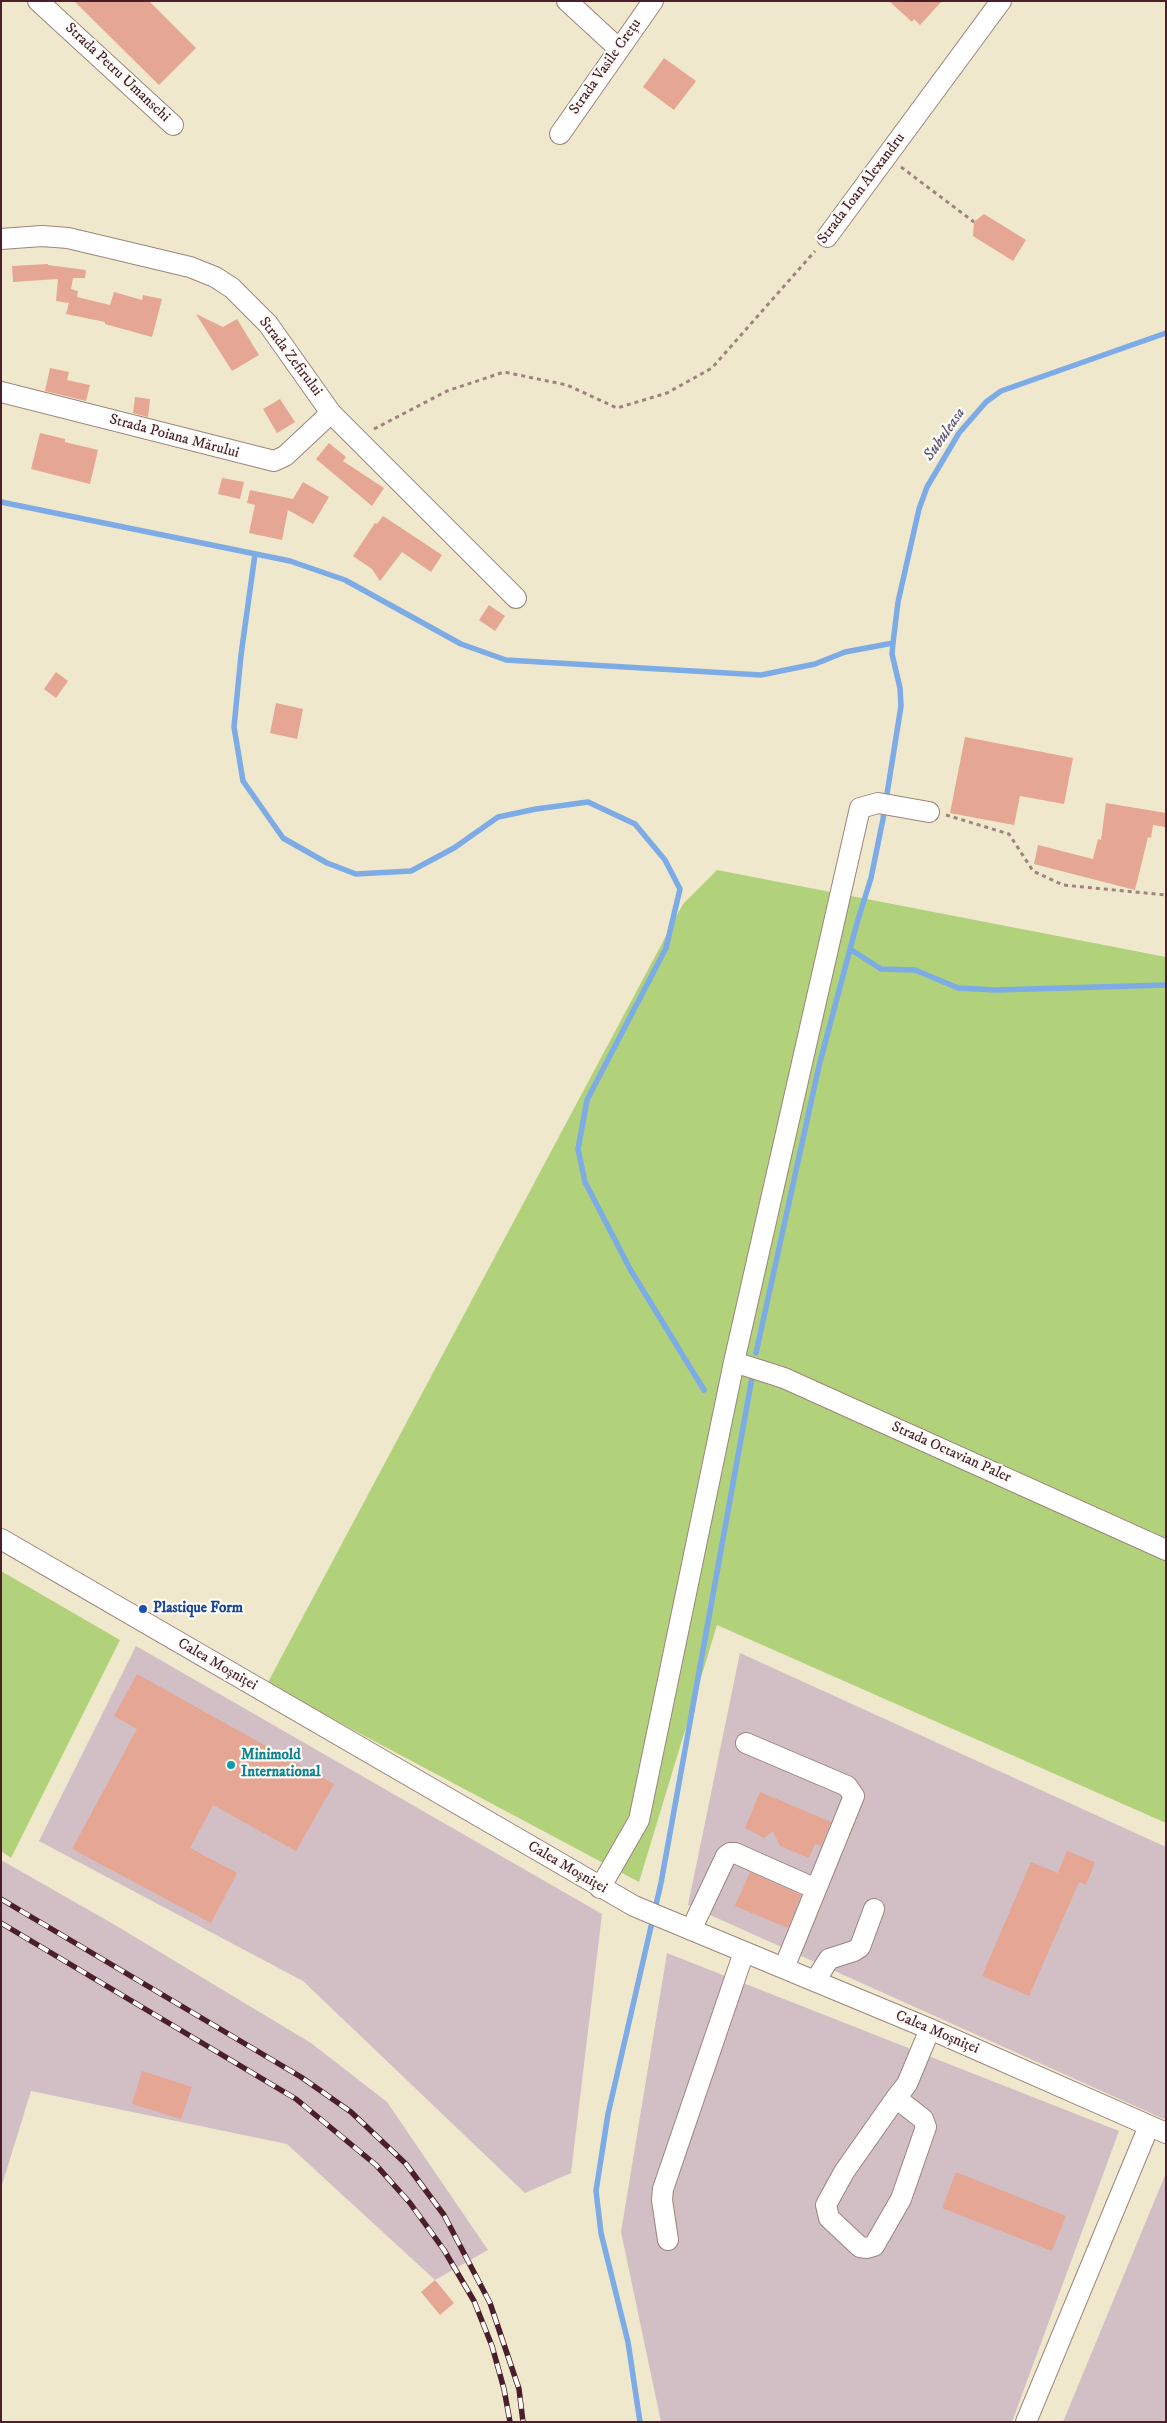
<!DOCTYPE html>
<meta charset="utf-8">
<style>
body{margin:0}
#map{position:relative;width:1167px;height:2423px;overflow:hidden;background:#f0e8cd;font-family:"IM FELL DW Pica",serif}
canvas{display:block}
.frame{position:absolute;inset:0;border:2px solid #4a1f2b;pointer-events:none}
</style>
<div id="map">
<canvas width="1167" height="2423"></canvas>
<div class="frame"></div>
</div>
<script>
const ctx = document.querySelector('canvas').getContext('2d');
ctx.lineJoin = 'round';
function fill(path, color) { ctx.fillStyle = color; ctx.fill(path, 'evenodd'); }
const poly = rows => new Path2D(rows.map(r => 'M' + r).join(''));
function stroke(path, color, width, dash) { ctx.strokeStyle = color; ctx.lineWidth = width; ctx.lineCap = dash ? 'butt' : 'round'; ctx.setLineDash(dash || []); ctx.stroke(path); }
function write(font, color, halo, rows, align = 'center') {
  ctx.font = font + ' "IM FELL DW Pica",serif'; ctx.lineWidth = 4.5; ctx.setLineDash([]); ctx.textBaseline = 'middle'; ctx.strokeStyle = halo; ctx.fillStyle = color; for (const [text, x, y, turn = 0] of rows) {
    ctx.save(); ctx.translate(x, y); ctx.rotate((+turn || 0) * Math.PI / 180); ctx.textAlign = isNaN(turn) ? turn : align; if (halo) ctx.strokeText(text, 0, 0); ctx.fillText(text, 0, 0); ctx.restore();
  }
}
const industrial = poly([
 [136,1646,602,1914,571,2173,525,2193,303,1981,39,1841],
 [740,1653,1166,1847,1166,2120,688,1905],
 [1,1860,115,1925,311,2043,387,2102,488,2250,435,2280,287,2144,31,2091,1,2188],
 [667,1953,1119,2131,1012,2422,661,2422,621,2232],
 [1166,2173,1166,2422,1063,2422]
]);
const green = poly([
 [717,870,1166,957,1166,1823,717,1625,639,1882,267,1684,683,904],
 [1,1571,120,1640,11,1858,1,1851]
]);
const stream = poly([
 [1,502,290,561,345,580,461,644,506,660,761,675,815,664,845,652,893,643],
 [255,554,241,655,234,727,243,781,283,838,327,863,356,874,411,871,454,848,498,817,536,809,588,802,635,824,665,860,680,889,666,948,587,1100,578,1149,585,1182,630,1269,704,1390],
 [850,949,881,969,915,970,958,988,996,990,1166,985],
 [756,1353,819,1066,857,923,871,878,883,819,901,706,900,688,892,654,893,643,898,602,919,509,927,487,959,433,986,402,1001,391,1166,333],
 [640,2422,628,2342,601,2233,596,2191,608,2114,661,1883,752,1378]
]);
const building = poly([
 [74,1,149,1,196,48,159,85],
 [889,1,942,1,920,25,914,19,912,22],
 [664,58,696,81,674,110,643,87],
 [984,214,1026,240,1013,261,973,236,974,222],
 [48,264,48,265,86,270,85,278,73,278,71,289,78,291,77,297,110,305,114,292,142,300,143,295,162,299,152,337,105,324,105,322,66,314,69,303,56,301,58,279,13,282,12,266],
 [196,314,223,327,237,319,259,355,232,371],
 [50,368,69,372,67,380,90,385,86,401,45,391],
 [135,397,150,399,148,417,133,413],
 [280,399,295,422,277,433,263,409],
 [40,433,65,439,65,442,98,450,90,484,31,469],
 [329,443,346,457,343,461,384,488,372,506,316,459],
 [222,478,244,482,240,499,218,494],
 [303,482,329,497,313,524,288,510,282,540,249,533,255,505,247,503,250,490,293,499],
 [383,516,442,555,431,572,402,552,380,581,372,569,353,556,375,523,377,524],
 [489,605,505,616,495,631,479,620],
 [56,672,68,681,56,698,44,689],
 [276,703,303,709,297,739,270,733],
 [965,737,1073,758,1064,804,1020,796,1014,825,950,813],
 [1106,803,1166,813,1166,827,1153,825,1151,838,1148,837,1135,890,1034,864,1038,845,1093,859,1098,839,1101,840],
 [137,1674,334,1784,296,1851,213,1805,190,1848,237,1873,211,1923,72,1849,137,1729,114,1716],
 [760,1792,831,1822,821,1846,815,1844,809,1858,780,1846,773,1831,764,1838,745,1828],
 [1067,1851,1095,1862,1086,1885,1079,1882,1029,1996,982,1976,1031,1862,1058,1873],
 [750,1872,801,1895,788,1928,735,1906],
 [142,2071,192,2087,181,2119,132,2104],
 [956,2172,1066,2216,1052,2251,942,2208],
 [435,2280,454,2303,440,2315,421,2292]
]);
const path = poly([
 [901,167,974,222],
 [374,429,447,391,504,372,567,385,617,408,667,393,712,368,815,251],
 [946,815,1009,834,1033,871,1063,885,1166,895]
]);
const minor = poly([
 [38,1,173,125],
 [567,1,618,48],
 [560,134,653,1],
 [827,237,1001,1],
 [1,239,42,236,68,238,190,267,215,277,232,288,268,324,331,413,516,598],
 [1,392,274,461,285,456,331,413],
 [734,1362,784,1378,1166,1550],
 [1,1539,634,1906,930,2029,1166,2133],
 [746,1743,847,1786,854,1796,784,1968],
 [600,1888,639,1820,734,1362,860,808,878,803,929,812],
 [691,1930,726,1856,730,1853,735,1853,816,1889],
 [815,1981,829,1959,854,1951,860,1947,874,1909],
 [896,2098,923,2119,926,2127,901,2199,874,2246,867,2248,860,2247,829,2218,826,2205,844,2172,896,2098,907,2084,930,2029],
 [668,2240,662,2200,663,2189,744,1952],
 [1026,2422,1149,2126]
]);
const rail = poly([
 [1,1899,301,2077,351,2112,406,2164,444,2215,490,2303,519,2389,523,2422],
 [1,1923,296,2099,376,2165,410,2203,444,2250,474,2301,492,2346,504,2389,510,2422]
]);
const markers = [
 [143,1609,5,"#1a4fb4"],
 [231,1765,5,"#0f9aa8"]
];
const streetNames = [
 ["Strada Vasile Crețu",606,67,-55],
 ["Strada Petru Umanschi",117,73,43],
 ["Strada Ioan Alexandru",862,189,-53],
 ["Strada Zefirului",290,357,53],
 ["Strada Poiana Mărului",174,437,15],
 ["Strada Octavian Paler",951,1453,24],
 ["Calea Moșniței",217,1665,30],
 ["Calea Moșniței",567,1868,30],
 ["Calea Moșniței",937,2033,23]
];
const transitNames = [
 ["Plastique Form",153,1609]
];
const cultureNames = [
 ["Minimold",241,1756],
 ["International",241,1773]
];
const waterNames = [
 ["Subuleasa",945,435,-55]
];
fill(industrial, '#d2bec5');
fill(green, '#b1d27b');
stroke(stream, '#7cabe6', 5.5);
fill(building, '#e5a693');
stroke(minor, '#9d847c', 22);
stroke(path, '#9d847c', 3, [4, 4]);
stroke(minor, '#fff', 20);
stroke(rail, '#4a1f2b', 5.5);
stroke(rail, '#fdfcf7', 4, [11]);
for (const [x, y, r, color] of markers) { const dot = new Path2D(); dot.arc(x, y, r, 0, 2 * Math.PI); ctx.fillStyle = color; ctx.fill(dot); stroke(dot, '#fdfcf7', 2); }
write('15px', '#4a1f2b', '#fdfcf7', streetNames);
write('bold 15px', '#164399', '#fdfcf7', transitNames, 'left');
write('bold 15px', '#0d838f', '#fdfcf7', cultureNames, 'left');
write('italic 16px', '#5e5776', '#fdfcf7', waterNames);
</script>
